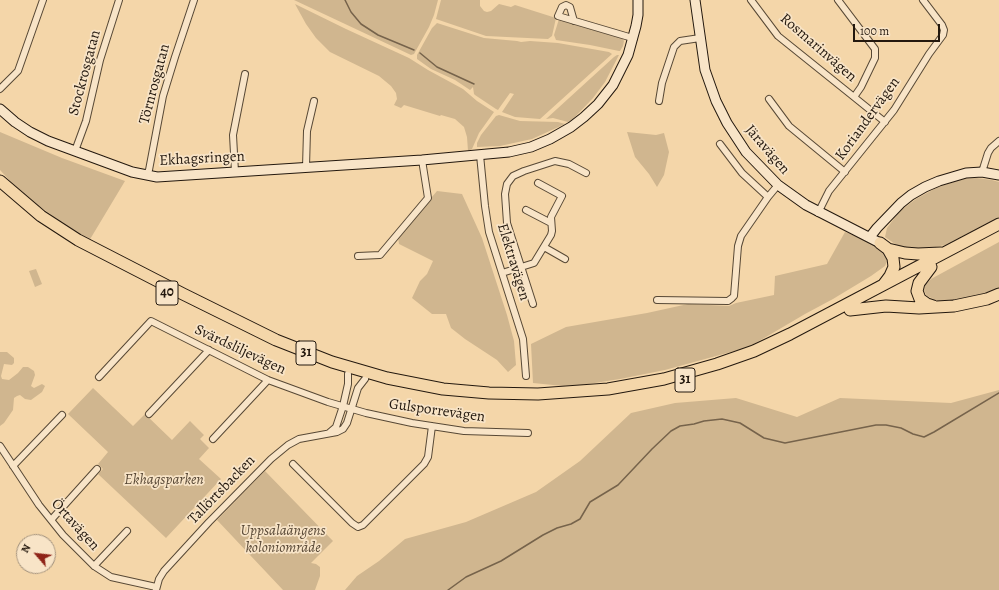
<!DOCTYPE html>
<meta charset="utf-8">
<style>
body{margin:0}
#map{position:relative;width:999px;height:590px;overflow:hidden;background:#f4d6a9;font-family:Alegreya,serif}
canvas{display:block}
.north{position:absolute;left:16px;top:534px;width:40px;height:40px;box-sizing:border-box;background:#f8e4c7;border:1px solid #a3927d;border-radius:50%;rotate:298deg;font-size:11px;font-weight:700;line-height:16px;text-align:center;color:#23180e}
.north::after{content:'';display:block;margin:auto;width:14px;height:18px;background:#8f2418;clip-path:polygon(50% 0,100% 100%,50% 72%,0 100%)}
.scale{position:absolute;left:853px;top:24px;width:87px;height:18px;box-sizing:border-box;border:2px solid #23180e;border-top:0;padding-left:5px;font-size:12px;line-height:14px;white-space:nowrap;color:#23180e;-webkit-text-stroke:3px #f8e4c7;paint-order:stroke}
</style>
<div id="map">
<canvas width="999" height="590"></canvas>
<div class="north">N</div>
<div class="scale">100 m</div>
</div>
<script>
const ctx = document.querySelector('canvas').getContext('2d');
ctx.lineJoin = 'round';
function fill(path, color) { ctx.fillStyle = color; ctx.fill(path, 'evenodd'); }
const poly = rows => new Path2D(rows.map(r => 'M' + r).join(''));
function stroke(path, color, width, dash) { ctx.strokeStyle = color; ctx.lineWidth = width; ctx.lineCap = dash ? 'butt' : 'round'; ctx.setLineDash(dash || []); ctx.stroke(path); }
function write(font, color, halo, rows, align = 'center') {
  ctx.font = font + ' Alegreya,serif'; ctx.lineWidth = 3.5; ctx.setLineDash([]); ctx.textBaseline = 'middle'; ctx.strokeStyle = halo; ctx.fillStyle = color; for (const [text, x, y, turn = 0] of rows) {
    ctx.save(); ctx.translate(x, y); ctx.rotate((+turn || 0) * Math.PI / 180); ctx.textAlign = isNaN(turn) ? turn : align; if (halo) ctx.strokeText(text, 0, 0); ctx.fillText(text, 0, 0); ctx.restore();
  }
}
const green = poly([
 [294,0,438,0,434,15,429,27,414,54,411,55],
 [441,0,480,0,480,6,484,11,487,12,491,11,499,4,511,7,515,5,556,18,552,36,548,39,486,36,436,19],
 [295,4,346,29,409,58,428,70,463,89,477,101,494,112,479,133,472,149,468,151,467,137,464,127,455,119,441,115,440,116,404,105,401,108,394,105,397,99,396,93,391,86,379,76,330,52,316,38,306,24],
 [559,19,622,38,624,41,623,46,620,51,619,51,590,45,556,40,554,35],
 [437,23,484,38,517,41,521,42,530,41,558,43,609,52,612,54,540,119,515,117,502,112,514,94,510,93,500,107,498,110,496,109,475,95,474,94,473,87,470,90,455,80,431,69,417,59,417,55,432,28],
 [617,55,619,55,605,82,593,98,573,119,568,122,553,118,546,119,614,57],
 [499,115,520,121,558,122,565,124,532,139,500,146,477,147,477,143,481,135,496,116],
 [0,132,62,158,125,181,89,241,33,202,12,183,0,170],
 [627,132,656,135,664,133,669,152,664,175,657,187,649,174,635,157],
 [969,177,992,180,999,182,999,217,945,245,921,250,898,246,885,237,887,228,893,220,900,211,916,199,938,187],
 [437,191,462,194,482,238,507,315,514,341,516,365,508,372,497,360,465,339,451,328,446,314,432,314,412,298,420,281,427,274,433,261,399,244,398,237],
 [845,232,867,240,884,251,888,259,885,266,871,276,833,299,805,314,749,347,665,370,620,379,582,385,563,386,533,383,531,344,566,327,647,313,688,304,729,306,736,303,774,295,775,276,827,264],
 [999,242,999,288,969,299,938,301,927,296,924,291,925,285,931,279],
 [36,269,42,284,35,287,29,271],
 [0,352,7,352,14,358,14,363,12,365,4,364,1,376,2,379,9,380,18,373,23,367,28,367,34,371,35,375,31,386,34,388,42,384,45,386,42,392,31,400,25,399,20,395,17,396,14,398,13,410,4,423,0,426],
 [93,388,133,426,145,414,172,440,190,421,204,435,200,439,209,448,199,459,221,479,166,538,98,474,103,469,98,464,108,452,68,414],
 [999,390,999,590,345,590,357,576,379,561,405,539,466,522,536,492,580,461,631,413,675,403,736,398,797,417,840,398,951,403],
 [265,471,333,541,311,563,316,564,320,567,320,576,315,590,283,590,217,520]
]);
const stream = poly([
 [345,0,351,12,361,24,378,35,414,50],
 [420,53,437,67,474,84],
 [448,590,466,577,501,561,543,535,557,528,571,524,580,519,590,502,618,485,652,449,671,431,680,426,694,424,704,421,722,419,740,423,764,438,785,443,876,425,886,425,901,428,913,434,924,437,934,432,999,393]
]);
const street = poly([
 [751,0,778,36,854,97,861,87,875,58,875,49,838,0],
 [574,21,570,7,566,5,562,7,558,16,629,37,634,38],
 [0,89,18,71,43,0],
 [854,97,885,122],
 [769,99,789,126,845,172],
 [659,101,662,83,674,47,680,41,700,38],
 [720,144,742,173,768,197],
 [75,151,86,121,100,60,119,0],
 [480,155,485,206,489,232,523,339,526,376],
 [306,167,307,131,314,101],
 [235,172,233,135,245,74],
 [982,172,988,153,991,148,999,141],
 [146,175,149,170,163,96,175,57,194,0],
 [526,210,551,223],
 [818,213,829,191,894,110,929,54,943,35,944,30,942,25,923,0],
 [544,247,565,259],
 [358,256,380,255,428,198,422,160],
 [502,273,534,263,551,235,552,231,551,217,562,196,538,183],
 [657,300,728,301,732,298,734,296,738,246,741,236,768,197,778,185],
 [533,304,507,223,505,194,507,184,513,176,524,171,555,161,569,164,586,173],
 [99,377,151,321,268,380,328,402,366,413,412,423,464,431,528,433],
 [149,414,209,350],
 [329,433,336,427,343,406,348,384,348,374],
 [213,439,268,380],
 [0,446,39,505,63,535,94,566,111,577,156,587],
 [293,464,352,523,358,527,363,525,424,464,428,457,432,426],
 [13,466,62,415],
 [51,520,97,469],
 [94,566,127,531],
 [156,590,159,579,164,571,209,522,271,459,288,445,299,439,337,432,343,429,347,423,358,388,365,379]
]);
const secondary = poly([
 [695,0,705,70,716,101,727,123,746,152,778,185,806,205,880,243],
 [0,109,15,122,30,132,48,141,132,172,157,177,422,160,509,152,531,147,550,139,571,127,584,117,598,104,613,85,628,55,636,26,638,15,638,0],
 [870,237,877,228,901,203,911,195,925,187,939,181,966,173,982,172,999,175]
]);
const highway = poly([
 [0,181,41,216,78,240,183,294,276,340,332,362,387,378,443,389,489,393,538,394,608,389,664,379,717,364,754,351,790,334,999,224],
 [880,243,888,249,905,253,918,254,941,253],
 [931,267,919,283,917,291,920,299,927,304,933,306],
 [884,284,890,276,894,267,893,258,888,249],
 [850,310,886,306,919,308,954,306,987,299,999,294]
]);
const shields = [
 [167,293,22],
 [306,353,20],
 [685,380,20]
];
const shieldNames = [
 ["40",167,293],
 ["31",306,353],
 ["31",685,380]
];
const streetNames = [
 ["Rosmarinvägen",818,48,41],
 ["Stockrosgatan",85,73,-75],
 ["Törnrosgatan",155,84,-75],
 ["Koriandervägen",868,119,-54],
 ["Järavägen",767,150,49],
 ["Ekhagsringen",202,159,-3],
 ["Elektravägen",513,262,73],
 ["Svärdsliljevägen",240,350,25],
 ["Gulsporrevägen",437,411,8],
 ["Tallörtsbacken",222,490,-46],
 ["Örtavägen",75,525,48]
];
const parkNames = [
 ["Ekhagsparken",164,480],
 ["Uppsalaängens",283,531],
 ["koloniområde",283,548]
];
fill(green, '#d0b68f');
stroke(stream, '#76634b', 1.5);
stroke(street, '#574835', 8);
stroke(secondary, '#23180e', 11);
stroke(highway, '#23180e', 13);
stroke(street, '#f8e4c7', 6);
stroke(secondary, '#f8e4c7', 9);
stroke(highway, '#f4d6a9', 11);
for (const [x, y, w] of shields) { const box = new Path2D(); box.roundRect(x - w / 2, y - 12, w, 24, 3); ctx.fillStyle = '#f8e4c7'; ctx.fill(box); stroke(box, '#23180e', 1); }
write('bold 14px', '#23180e', null, shieldNames);
write('15px', '#23180e', '#f8e4c7', streetNames);
write('italic 15px', '#574735', '#f8e4c7', parkNames);
</script>
